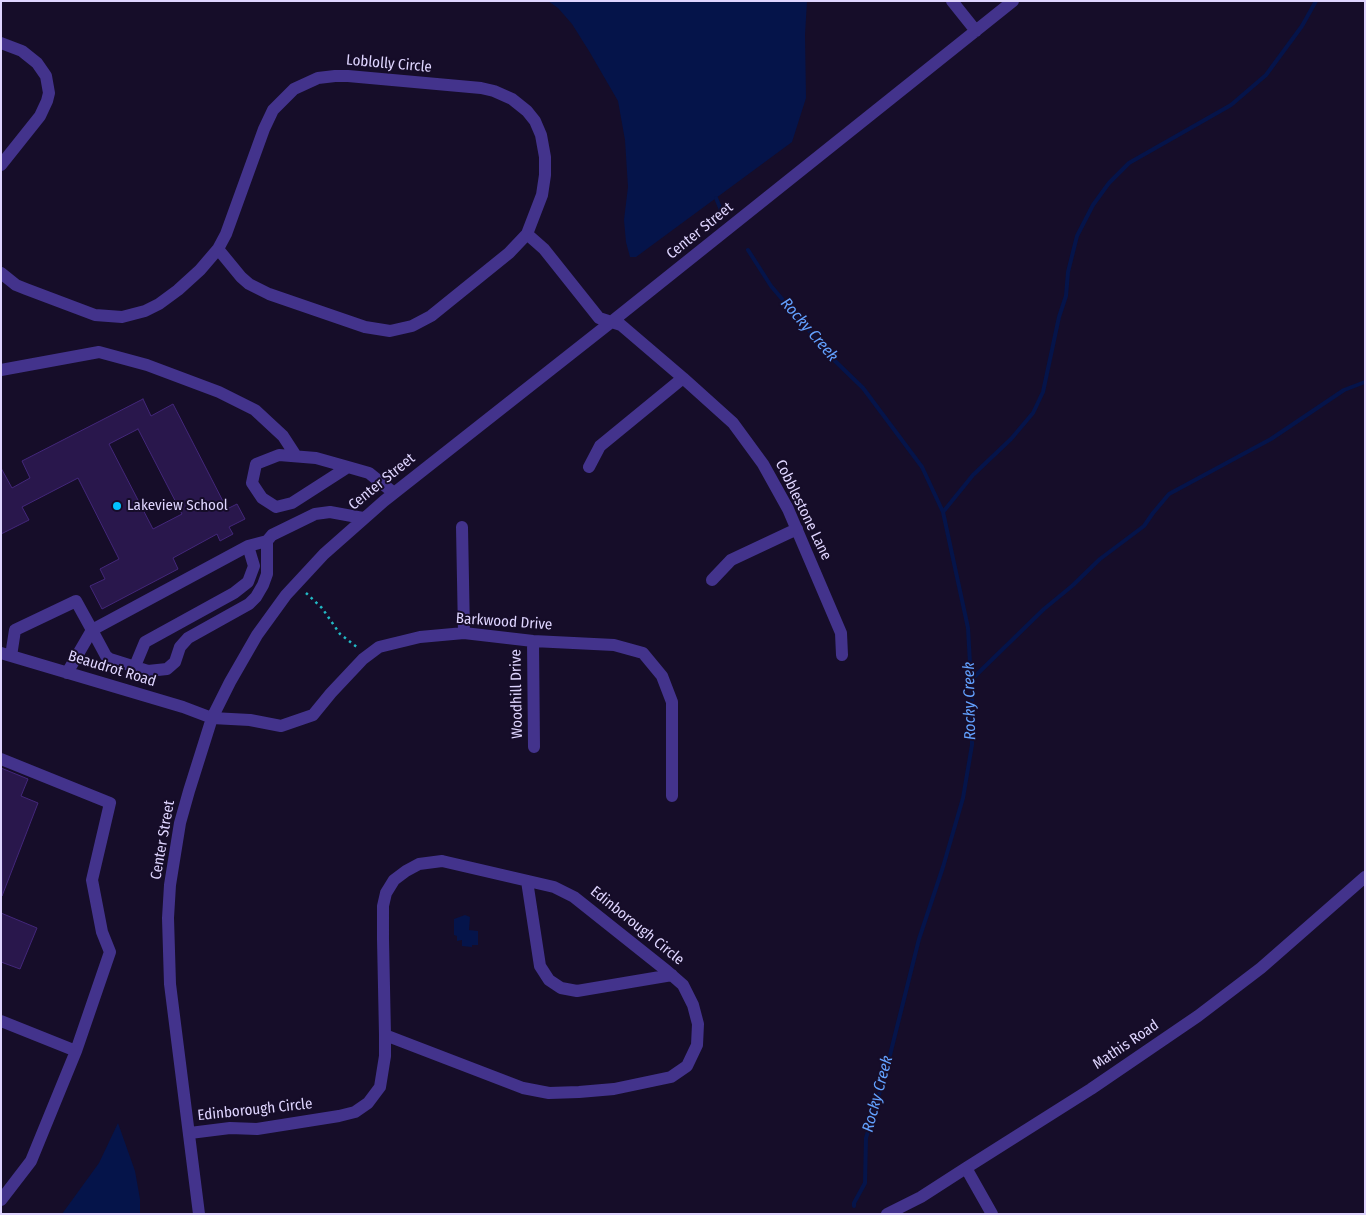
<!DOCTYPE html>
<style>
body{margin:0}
#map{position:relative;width:1366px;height:1215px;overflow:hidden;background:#160d29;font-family:"Fira Sans Condensed",sans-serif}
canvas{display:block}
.frame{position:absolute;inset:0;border:2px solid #dfd5ff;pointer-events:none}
</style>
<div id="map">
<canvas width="1366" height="1215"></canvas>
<div class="frame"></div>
</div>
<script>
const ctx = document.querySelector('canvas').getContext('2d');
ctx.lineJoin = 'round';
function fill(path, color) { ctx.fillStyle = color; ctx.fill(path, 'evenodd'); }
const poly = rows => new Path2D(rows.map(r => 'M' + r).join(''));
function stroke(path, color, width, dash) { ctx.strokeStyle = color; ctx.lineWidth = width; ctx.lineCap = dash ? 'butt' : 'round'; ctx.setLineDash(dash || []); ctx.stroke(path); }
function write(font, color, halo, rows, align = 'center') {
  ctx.font = font + ' "Fira Sans Condensed",sans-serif'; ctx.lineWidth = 4; ctx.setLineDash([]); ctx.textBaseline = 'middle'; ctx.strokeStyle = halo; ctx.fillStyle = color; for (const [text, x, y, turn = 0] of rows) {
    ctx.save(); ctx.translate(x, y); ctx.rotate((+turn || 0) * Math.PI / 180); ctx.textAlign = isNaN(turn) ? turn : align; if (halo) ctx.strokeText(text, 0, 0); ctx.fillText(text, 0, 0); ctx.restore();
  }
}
const water = poly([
 [548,1,807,1,805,35,806,98,792,142,636,257,630,257,626,242,624,220,628,187,625,140,618,101,589,51,572,24,558,8],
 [465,915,470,917,469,930,478,931,478,945,472,945,472,947,462,946,462,940,457,941,457,936,454,935,454,919],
 [118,1123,135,1171,140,1199,140,1214,62,1214,99,1163]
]);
const stream = poly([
 [716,198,721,210],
 [748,250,771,286,835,361,863,388,922,467,943,512,968,628,972,699,972,745,963,798,943,867,919,939,886,1071,866,1138,865,1183,854,1203,854,1206],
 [943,512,973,475,1011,439,1033,413,1043,392,1059,317,1066,296,1068,272,1077,236,1093,205,1109,183,1129,163,1231,105,1266,75,1302,26,1316,1],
 [970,681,1044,609,1072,586,1100,559,1144,526,1153,513,1169,494,1271,439,1344,390,1365,382]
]);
const building = poly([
 [143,399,151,416,173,404,227,509,237,504,245,519,229,527,233,534,220,541,217,534,173,558,178,569,102,609,90,586,105,579,100,569,119,559,78,478,22,507,29,520,1,534,1,468,12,488,30,478,22,461,143,399],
 [138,429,182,514,153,529,109,444,138,429],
 [1,768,28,779,21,796,38,803,2,896,1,768],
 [1,913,37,928,20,969,1,962,1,913]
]);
const path = poly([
 [306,593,322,608,340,634,358,648]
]);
const minor = poly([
 [952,1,976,31],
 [1,43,22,51,37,63,46,76,49,93,47,101,40,116,1,165],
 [527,234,544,249,599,318,621,325,683,378,733,423,763,464,788,509,841,633,842,655],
 [1,273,16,285,26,289,95,315,122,317,145,311,159,304,178,290,200,270,218,249,226,234,264,129,273,110,294,89,318,78,335,76,348,76,481,88,494,91,512,99,527,111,535,121,541,135,545,157,545,175,542,195,527,234,509,253,431,316,412,326,390,331,365,327,269,294,249,284,241,277,218,249],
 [1,370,99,352,147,365,219,392,255,410,283,436,296,456],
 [348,467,292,503,276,507,262,498,252,483,256,464,279,455,316,458,348,467,369,473,394,493],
 [589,467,600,446,683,378],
 [462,527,464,633],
 [712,580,731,560,797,529],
 [533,641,534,747],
 [1,653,183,707,212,718,250,720,281,726,313,715,331,693,363,659,379,647,420,637,464,633,533,641,614,645,643,653,662,676,672,702,672,796],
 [11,656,15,630,76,601,92,630,248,546,267,541],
 [135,666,145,642,234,593,248,582,254,566,248,546],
 [67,673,92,630,106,656,110,659,148,671,167,669,175,662,180,647,188,638,249,604,256,597,263,585,267,574,267,541,272,535,315,514,330,512,363,518],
 [1,759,110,803,92,880,102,932,110,952,76,1051,31,1161,1,1200],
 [442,861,554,887,574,897,667,971,683,985,693,1005,698,1024,697,1045,687,1066,671,1077,614,1089,579,1092,549,1093,523,1088,385,1035,383,939,383,906,386,893,394,880,406,871,419,864,442,861],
 [527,881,540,966,549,980,561,988,577,991,672,975],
 [1,1021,76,1051],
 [190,1133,230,1128,257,1129,339,1116,355,1112,368,1103,380,1087,385,1056,385,1035],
 [966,1168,992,1214],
 [199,1214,170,984,168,918,170,885,180,823,189,791,212,718,230,682,257,635,286,595,324,554,384,501,610,323,1013,1],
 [887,1214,921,1197,966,1168,1091,1089,1198,1016,1261,968,1365,877]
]);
const markers = [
 [117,506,5,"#01c2ff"]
];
const streetNames = [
 ["Loblolly Circle",389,64,5],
 ["Center Street",700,231,-39],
 ["Center Street",382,482,-39],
 ["Cobblestone Lane",803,510,64],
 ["Barkwood Drive",504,622,4],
 ["Beaudrot Road",112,669,17],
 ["Woodhill Drive",517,694,-91],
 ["Center Street",163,840,-80],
 ["Edinborough Circle",637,926,39],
 ["Mathis Road",1126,1045,-34],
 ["Edinborough Circle",255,1110,-6]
];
const poiNames = [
 ["Lakeview School",127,506]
];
const waterNames = [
 ["Rocky Creek",809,330,49],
 ["Rocky Creek",970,701,-91],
 ["Rocky Creek",878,1094,-75]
];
fill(water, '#05144a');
stroke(stream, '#05144a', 4);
fill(building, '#29174c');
stroke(building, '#43277a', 1);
stroke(path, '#22b9c5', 2.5, [2.5, 4]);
stroke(minor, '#43338c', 12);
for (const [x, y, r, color] of markers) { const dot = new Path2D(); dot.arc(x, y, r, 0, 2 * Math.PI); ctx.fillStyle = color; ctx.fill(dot); stroke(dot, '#160d29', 2); }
write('15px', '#dfd5ff', '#160d29', streetNames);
write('15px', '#dfd5ff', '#160d29', poiNames, 'left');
write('italic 16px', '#63a1ff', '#160d29', waterNames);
</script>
